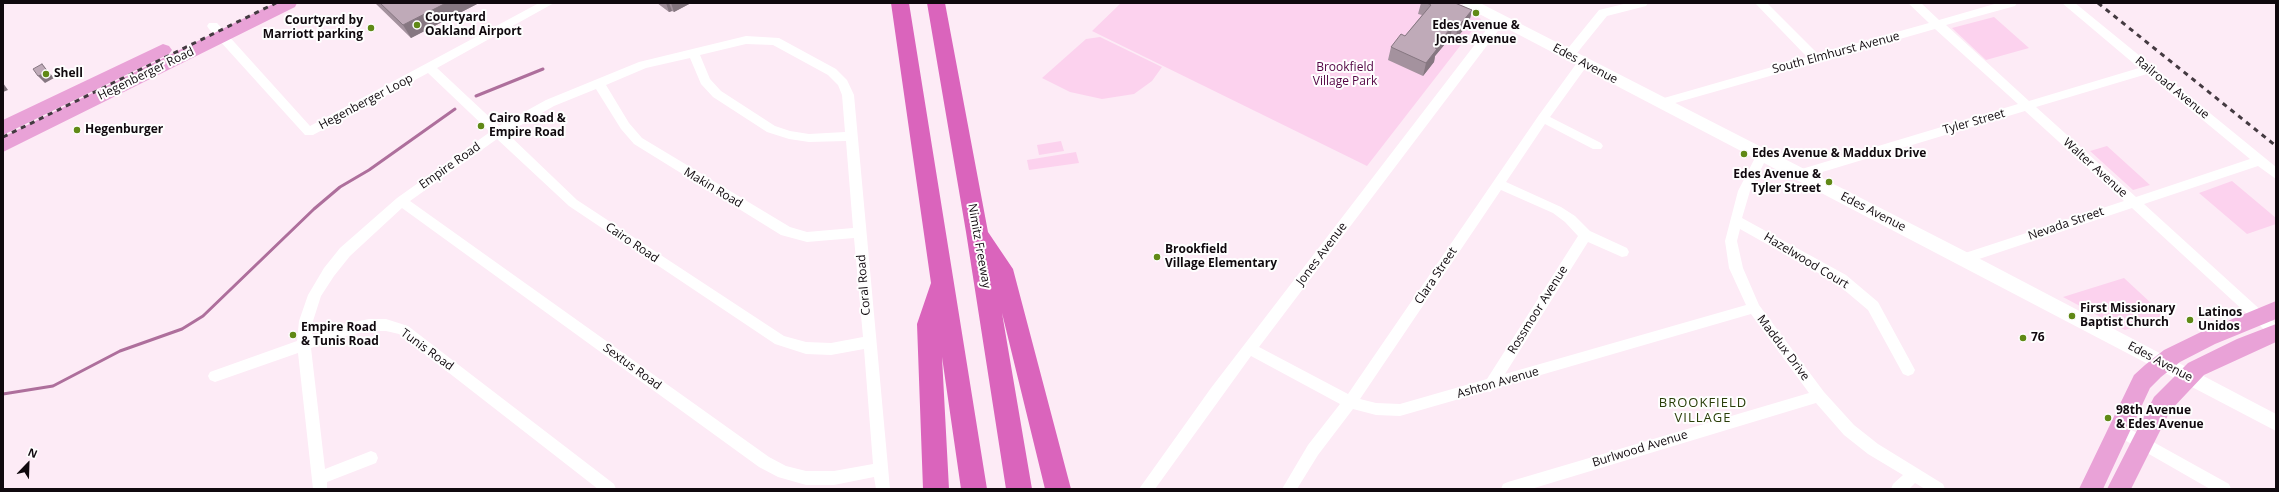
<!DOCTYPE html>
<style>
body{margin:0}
#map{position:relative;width:2279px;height:492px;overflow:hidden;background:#fdebf6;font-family:"Open Sans",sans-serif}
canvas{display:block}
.frame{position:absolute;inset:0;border:4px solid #10090e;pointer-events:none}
.north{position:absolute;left:8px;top:444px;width:40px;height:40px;-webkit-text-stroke:3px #fefefe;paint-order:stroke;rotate:23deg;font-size:11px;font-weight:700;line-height:16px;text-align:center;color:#10090e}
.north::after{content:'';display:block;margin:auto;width:14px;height:18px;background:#10090e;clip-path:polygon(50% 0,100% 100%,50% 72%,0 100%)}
</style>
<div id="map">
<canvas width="2279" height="492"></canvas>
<div class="frame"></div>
<div class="north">N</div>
</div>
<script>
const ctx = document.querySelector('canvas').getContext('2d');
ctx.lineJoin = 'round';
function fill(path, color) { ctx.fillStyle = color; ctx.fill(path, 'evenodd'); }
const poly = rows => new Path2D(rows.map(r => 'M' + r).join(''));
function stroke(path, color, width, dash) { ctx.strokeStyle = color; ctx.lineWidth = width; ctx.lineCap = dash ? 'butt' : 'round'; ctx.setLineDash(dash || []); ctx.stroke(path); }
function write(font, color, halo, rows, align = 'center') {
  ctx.font = font + ' "Open Sans",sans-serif'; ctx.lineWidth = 4; ctx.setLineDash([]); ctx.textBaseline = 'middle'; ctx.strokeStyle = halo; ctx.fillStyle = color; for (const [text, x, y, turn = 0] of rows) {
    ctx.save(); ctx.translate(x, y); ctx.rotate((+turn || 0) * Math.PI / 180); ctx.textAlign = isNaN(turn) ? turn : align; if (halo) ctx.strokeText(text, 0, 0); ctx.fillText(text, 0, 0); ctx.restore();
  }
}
const green = poly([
 [1121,3,1450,3,1481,19,1367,166,1092,31],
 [1994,17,2029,48,1986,60,1952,28],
 [1100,37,1162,67,1152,81,1134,94,1102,99,1070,92,1042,78,1086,39],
 [1061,141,1064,151,1039,155,1037,145],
 [2107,146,2150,185,2133,190,2090,151],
 [1076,152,1079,163,1029,170,1027,160],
 [2232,181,2276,218,2276,224,2247,234,2199,193],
 [2124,278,2165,316,2125,330,2063,297]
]);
const stream = poly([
 [476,96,543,69],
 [3,394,53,386,120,351,182,329,203,316,314,209,340,187,369,170,455,109]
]);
const minor = poly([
 [539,3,554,3,437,68,499,126,546,100,639,62,746,36,779,38,836,69,847,80,854,95,890,489,876,489,874,477,834,485,806,485,778,477,759,467,402,208,350,256,334,276,321,296,313,321,312,336,349,323,369,319,386,319,408,326,614,484,616,489,598,489,399,334,386,331,369,331,349,335,311,348,325,469,371,451,376,453,378,458,376,463,327,482,327,489,313,489,298,353,215,382,210,380,208,376,210,372,297,341,299,321,308,295,324,268,340,248,397,198,490,132,428,73,313,135,305,135,209,29,207,26,209,23,217,23,310,126,539,3],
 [746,44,773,45,828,75,838,85,842,95,845,132,809,134,790,131,775,126,721,91,710,79,700,55,746,44],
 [690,58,701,84,713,97,767,132,789,139,809,142,846,141,853,228,807,232,790,227,642,138,629,123,606,85,646,68,690,58],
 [596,89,621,129,634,144,781,235,807,242,854,238,863,337,831,343,806,342,784,336,577,200,507,133,554,106,596,89],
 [497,139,569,206,775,344,806,354,831,355,864,349,873,464,834,471,806,471,786,466,769,457,410,201,497,139],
 [1628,3,1648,3,1646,6,1607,16,1573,58,1565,58,1563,55,1565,52,1599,10,1628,3],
 [1755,3,1767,3,1818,54,1929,23,1908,3,1921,3,1939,20,1998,3,2017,3,2015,6,1946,25,2029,101,2139,68,2062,3,2075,3,2276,167,2276,179,2258,166,2144,204,2276,324,2276,338,2271,336,2132,208,1964,264,1959,263,1957,259,1959,255,2124,201,2025,111,1799,179,1795,177,1793,174,1795,171,2018,104,1935,29,1661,107,1657,106,1655,103,1657,100,1807,57,1755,3],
 [2147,74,2250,159,2136,197,2036,107,2147,74],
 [1500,16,1506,20,1504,23,1259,347,1348,394,1539,115,1579,60,1583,59,1589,63,1550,117,1601,143,1603,146,1601,149,1593,149,1545,124,1506,182,1561,207,1575,216,1590,231,1627,248,1629,252,1627,256,1622,257,1588,242,1505,374,1746,305,1729,268,1725,241,1738,191,1758,152,1762,150,1768,155,1750,191,1742,218,1846,275,1878,302,1915,370,1913,374,1908,376,1903,374,1868,310,1836,283,1740,229,1737,241,1743,268,1759,305,1824,392,1854,425,1878,444,1943,484,1945,489,1925,489,1915,483,1909,489,1891,489,1893,484,1903,475,1868,454,1844,435,1816,403,1531,489,1501,489,1503,484,1508,482,1809,393,1751,314,1496,388,1490,392,1487,391,1400,416,1376,415,1353,409,1318,455,1297,489,1282,489,1308,445,1340,404,1251,356,1155,489,1139,489,1211,388,1496,17,1500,16],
 [1501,190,1553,213,1565,222,1578,236,1487,379,1400,404,1376,403,1360,399,1501,190],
 [2119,423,2229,484,2231,489,2210,489,2114,434,2112,429,2114,424,2119,423]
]);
const tertiary = poly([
 [1462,3,1480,3,1986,262,2276,414,2276,431,1464,6,1462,3]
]);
const primary = poly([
 [275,3,297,3,295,7,3,152,3,137,275,3],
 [163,44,169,46,172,50,169,54,3,135,3,120,163,44],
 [2276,301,2276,319,2215,344,2180,362,2161,377,2150,388,2103,489,2079,489,2134,375,2145,365,2164,350,2201,332,2276,301],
 [2276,324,2276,342,2204,375,2170,411,2131,489,2107,489,2154,397,2188,363,2237,339,2276,324]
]);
const motorway = poly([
 [891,3,909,3,987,489,961,489,942,357,949,489,923,489,917,324,931,283,891,3],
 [927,3,945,3,988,232,1013,269,1071,489,1045,489,1002,313,1032,489,1006,489,966,232,927,3]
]);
const rail = poly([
 [2098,3,2276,146],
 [3,137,276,3]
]);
const wall = poly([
 [375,3,476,3,477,4,411,38],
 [657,3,691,3,674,12,672,11,669,12],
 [1421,3,1455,3,1472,10,1469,23,1455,40,1450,38,1435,56,1434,62,1423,76,1388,60,1391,47,1405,36,1422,15,1418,14]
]);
const shadedWall = poly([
 [446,3,476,3,477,4,411,38,403,25],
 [666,3,669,3,672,11,669,12],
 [671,3,691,3,674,12],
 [1472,10,1469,23,1455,40,1458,27],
 [1453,25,1450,38,1435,56,1434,62,1423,76,1426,63,1435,48],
 [42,64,54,78,45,83,38,76],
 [3,83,8,90,3,92]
]);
const building = poly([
 [380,3,446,3,403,25,380,3],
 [1427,3,1455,3,1472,10,1458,27,1453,25,1435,48,1437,49,1426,63,1391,47,1401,34,1405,36,1431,5,1427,3],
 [42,64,48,72,38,76,33,69,42,64]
]);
const markers = [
 [1476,13,4,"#608916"],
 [417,25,4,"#608916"],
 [371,28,4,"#608916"],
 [46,74,4,"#608916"],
 [481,126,4,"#608916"],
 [77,130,4,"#608916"],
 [1744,154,4,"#608916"],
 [1829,182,4,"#608916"],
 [1157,257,4,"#608916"],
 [2072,316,4,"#608916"],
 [2190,320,4,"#608916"],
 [293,335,4,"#608916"],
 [2023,338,4,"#608916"],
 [2108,418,4,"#608916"]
];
const poiNames = [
 ["Courtyard",425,18],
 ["Oakland Airport",425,32],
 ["Courtyard by",363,21,"right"],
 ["Marriott parking",363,35,"right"],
 ["Edes Avenue &",1476,26,"center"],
 ["Jones Avenue",1476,40,"center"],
 ["Shell",54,74],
 ["Cairo Road &",489,119],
 ["Empire Road",489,133],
 ["Hegenburger",85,130],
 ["Edes Avenue & Maddux Drive",1752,154],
 ["Edes Avenue &",1821,175,"right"],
 ["Tyler Street",1821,189,"right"],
 ["Brookfield",1165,250],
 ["Village Elementary",1165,264],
 ["First Missionary",2080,309],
 ["Baptist Church",2080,323],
 ["Latinos",2198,313],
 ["Unidos",2198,327],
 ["Empire Road",301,328],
 ["& Tunis Road",301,342],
 ["76",2031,338],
 ["98th Avenue",2116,411],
 ["& Edes Avenue",2116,425]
];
const streetNames = [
 ["South Elmhurst Avenue",1836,53,-15],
 ["Edes Avenue",1585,64,28],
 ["Hegenberger Road",146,74,-26],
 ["Railroad Avenue",2172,88,39],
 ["Hegenberger Loop",366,102,-28],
 ["Tyler Street",1974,122,-16],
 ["Empire Road",450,166,-35],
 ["Walter Avenue",2095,168,42],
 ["Makin Road",713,188,31],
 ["Edes Avenue",1873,212,27],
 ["Nevada Street",2066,224,-19],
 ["Cairo Road",632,243,34],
 ["Nimitz Freeway",979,246,80],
 ["Jones Avenue",1322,254,-53],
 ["Hazelwood Court",1806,261,31],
 ["Clara Street",1436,276,-56],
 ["Coral Road",864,285,-95],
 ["Rossmoor Avenue",1538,310,-58],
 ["Maddux Drive",1783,348,53],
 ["Tunis Road",427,350,36],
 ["Edes Avenue",2160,362,28],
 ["Sextus Road",632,367,36],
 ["Ashton Avenue",1498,383,-16],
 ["Burlwood Avenue",1640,449,-17]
];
const parkNames = [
 ["Brookfield",1345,68],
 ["Village Park",1345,82]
];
const neighbourhoodNames = [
 ["BROOKFIELD",1703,403],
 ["VILLAGE",1703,418]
];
fill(green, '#fcd2ee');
stroke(stream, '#ae6f9c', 3);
fill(minor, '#fff');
fill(tertiary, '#fff');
fill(primary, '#e9a2d7');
fill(motorway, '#da64bc');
stroke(rail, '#443a41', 3, [5, 5]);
fill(wall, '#a4929e');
fill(shadedWall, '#867781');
fill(building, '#bfaab8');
stroke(building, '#867781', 1);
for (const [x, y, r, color] of markers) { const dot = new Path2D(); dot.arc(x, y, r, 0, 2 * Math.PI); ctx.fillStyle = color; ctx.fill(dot); stroke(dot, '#fefefe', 1.5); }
write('bold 12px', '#10090e', '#fefefe', poiNames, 'left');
write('12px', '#10090e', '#fefefe', streetNames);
write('12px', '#530443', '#fefefe', parkNames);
ctx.letterSpacing = '1px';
write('13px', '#2a3e09', '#fefefe', neighbourhoodNames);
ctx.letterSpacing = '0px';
</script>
